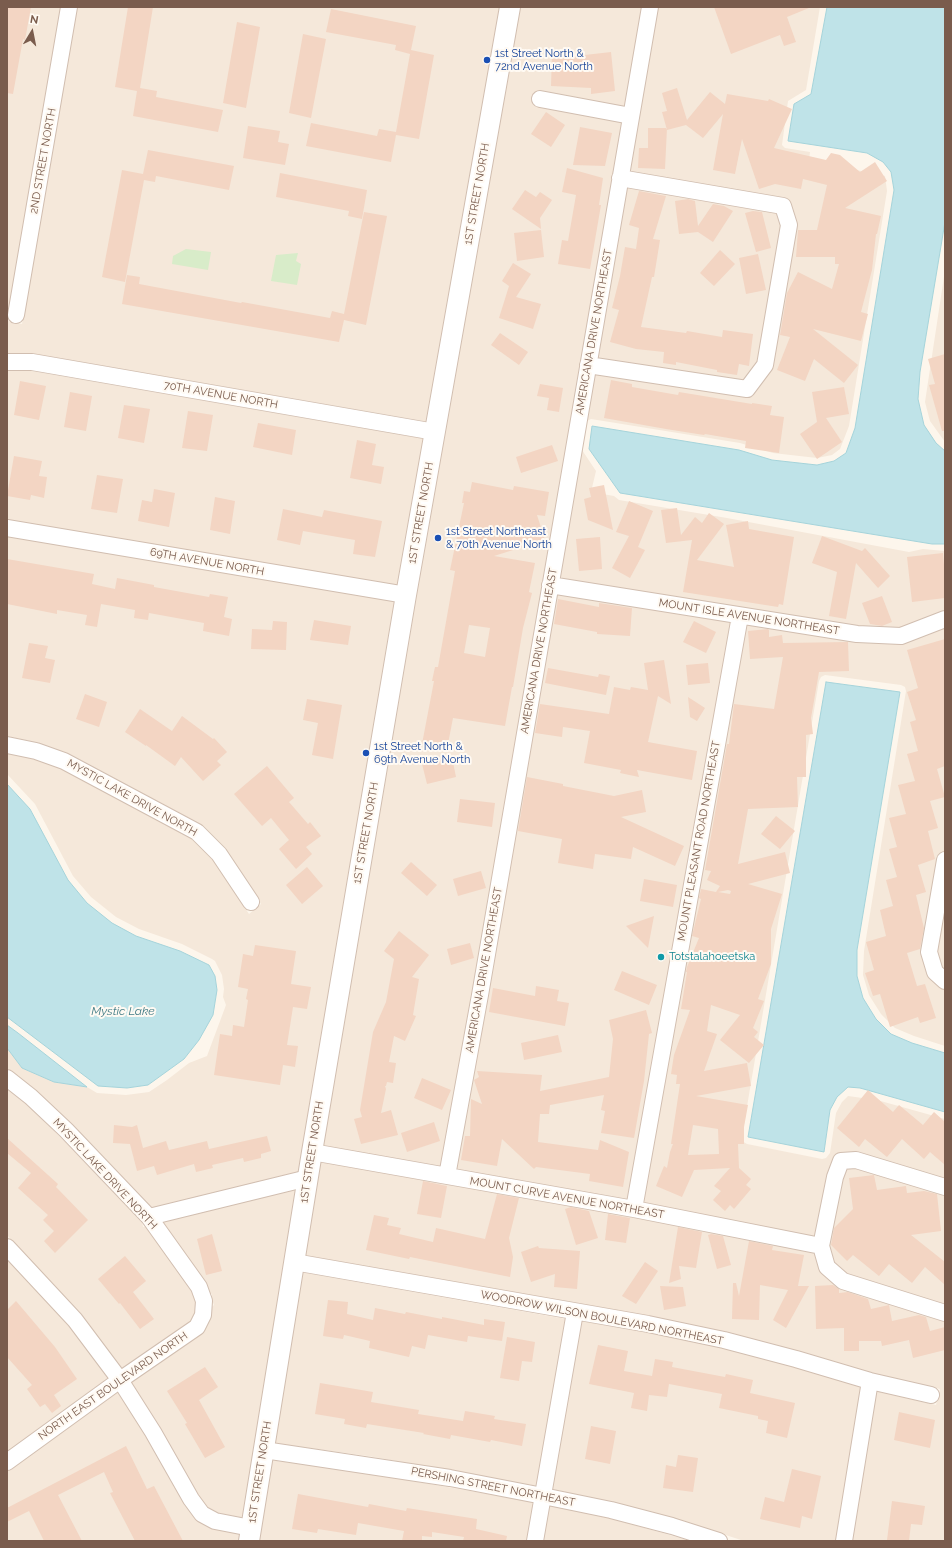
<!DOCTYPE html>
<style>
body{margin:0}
#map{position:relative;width:952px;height:1548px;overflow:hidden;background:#fdf6ec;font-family:Raleway,sans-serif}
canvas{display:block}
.frame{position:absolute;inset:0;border:8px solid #7a5c4d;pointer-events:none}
.north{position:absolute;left:12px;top:12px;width:40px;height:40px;-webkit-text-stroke:3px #fffaf3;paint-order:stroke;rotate:10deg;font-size:11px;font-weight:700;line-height:16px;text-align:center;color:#7a5c4d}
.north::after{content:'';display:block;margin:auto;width:14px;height:18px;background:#7a5c4d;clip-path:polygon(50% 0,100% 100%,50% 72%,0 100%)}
</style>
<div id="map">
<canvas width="952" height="1548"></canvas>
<div class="frame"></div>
<div class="north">N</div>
</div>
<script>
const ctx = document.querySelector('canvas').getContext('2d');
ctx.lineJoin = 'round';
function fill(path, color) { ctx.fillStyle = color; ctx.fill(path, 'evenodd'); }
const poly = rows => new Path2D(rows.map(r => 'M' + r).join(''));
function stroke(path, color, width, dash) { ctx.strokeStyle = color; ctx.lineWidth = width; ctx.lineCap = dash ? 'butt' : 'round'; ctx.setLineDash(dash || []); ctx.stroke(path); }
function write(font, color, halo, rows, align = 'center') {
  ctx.font = font + ' Raleway,sans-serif'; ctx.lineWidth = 4; ctx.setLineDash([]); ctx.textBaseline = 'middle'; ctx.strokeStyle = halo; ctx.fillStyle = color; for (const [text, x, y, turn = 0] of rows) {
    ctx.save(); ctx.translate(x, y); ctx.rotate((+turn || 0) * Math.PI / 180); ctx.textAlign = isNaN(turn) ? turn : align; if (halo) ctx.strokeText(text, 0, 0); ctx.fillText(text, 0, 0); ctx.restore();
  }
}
const residential = poly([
 [7,7,62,7,8,321,22,324,77,7,502,7,429,422,34,354,7,354],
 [517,7,820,7,806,90,788,101,782,145,785,148,810,152,809,160,885,176,887,191,849,426,840,449,832,455,817,458,773,453,740,443,591,419,587,421,585,425,582,450,596,471,591,492,614,496,619,500,727,518,909,552,923,549,945,551,945,1046,914,1036,895,1028,881,1014,869,995,863,975,864,951,906,691,905,687,901,685,825,675,821,677,819,681,742,1136,742,1141,747,1144,822,1159,826,1158,830,1153,836,1113,842,1102,848,1096,877,1100,945,1119,945,1541,852,1541,876,1391,936,1405,940,1389,872,1373,798,1351,726,1332,650,1316,302,1255],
 [945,270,945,442,930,421,925,402],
 [7,370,32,371,426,439,400,586,7,520],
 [7,536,398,602,301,1171,151,1208,71,1124,36,1090,7,1068,7,1048,22,1068,54,1082,87,1087,97,1093,126,1095,149,1092,167,1080,189,1063,207,1056,226,1005,223,997,224,989,222,975,215,961,212,959,182,944,139,929,116,917,91,897,73,876,35,804,7,774,7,753,34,759,62,769,192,838,213,860,249,914,261,904,225,849,200,824,67,753,38,743,7,736],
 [7,1088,26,1103,60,1137,142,1221,143,1227,146,1226,192,1292,197,1303,196,1313,192,1321,121,1369,80,1313,7,1235],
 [298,1189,245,1518,217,1513,206,1507,197,1494,159,1428,130,1382,214,1305,212,1300,212,1294,209,1293,162,1222],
 [7,1258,69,1325,109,1379,7,1452],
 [300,1272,566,1319,537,1486,368,1456,272,1443],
 [581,1321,647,1332,722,1348,794,1367,861,1387,837,1541,744,1541,674,1518,612,1502,552,1489],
 [117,1391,147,1437,196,1519,213,1529,242,1534,241,1541,7,1541,7,1471],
 [270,1460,366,1473,534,1502,528,1541,256,1541],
 [549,1505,609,1518,691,1541,543,1541]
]);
const green = poly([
 [186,249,211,252,208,270,172,264,173,256],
 [298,253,296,261,301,264,297,285,271,281,276,255]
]);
const water = poly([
 [827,7,945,7,945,222,920,372,918,399,924,425,936,443,945,451,945,544,932,544,620,493,589,449,592,426,739,450,772,460,817,465,834,461,846,453,855,428,894,190,891,172,883,162,867,153,788,141,794,104,811,94,827,7],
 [826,682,900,692,857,950,857,976,863,998,876,1019,891,1034,912,1043,945,1053,945,1112,860,1088,848,1087,837,1097,830,1110,824,1152,748,1137,826,682],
 [7,784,30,809,68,880,87,903,112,923,136,936,180,951,209,965,215,976,217,990,213,1015,199,1040,184,1059,148,1085,127,1088,98,1086,7,1017,7,784],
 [7,1025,18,1033,87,1087,54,1082,22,1068,7,1048,7,1025]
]);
const building = poly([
 [7,7,31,7,25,40,23,39,13,94,7,93],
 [128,7,153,7,140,88,157,91,156,97,223,110,218,132,133,116,137,91,115,87],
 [714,7,809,7,809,8,787,17,796,42,784,46,780,35,731,54],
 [331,9,416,26,411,50,434,55,419,139,396,135,391,162,306,146,311,123,377,136,379,129,396,132,410,54,395,50,396,45,326,32],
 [237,22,260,27,246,108,223,103],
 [303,34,326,39,311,118,289,113],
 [611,52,615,91,591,94,591,88,551,86,552,53,577,54,576,56],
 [677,88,687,120,710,92,725,104,727,94,768,101,769,99,792,109,774,148,826,160,831,153,840,155,860,172,875,162,887,181,845,208,881,216,877,234,876,234,872,270,861,312,868,314,861,341,813,329,858,365,844,383,814,359,805,381,777,370,790,337,780,335,787,293,798,272,832,289,839,264,835,264,835,257,796,257,798,230,817,230,827,185,803,179,801,189,775,184,759,189,742,139,735,174,713,170,723,114,703,138,686,125,667,130,662,112,667,111,662,93],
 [546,112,565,125,551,147,531,134],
 [248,126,280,131,278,142,289,144,285,165,243,158],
 [580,127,612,133,605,166,573,165],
 [648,128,667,128,665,169,638,168,639,148,648,148],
 [148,150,234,166,229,190,156,176,155,182,144,180,125,282,102,277,122,170,143,174],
 [567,168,603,178,599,205,601,205,590,269,558,264,562,240,568,241,576,195,562,192],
 [280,173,367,190,362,219,348,216,349,211,276,197],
 [525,190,536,197,540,192,552,200,540,218,541,229,512,209],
 [639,191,666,196,653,239,660,240,654,277,652,277,641,327,686,333,687,331,722,337,723,330,753,334,749,366,739,364,737,375,717,372,717,370,676,362,676,365,663,363,664,352,636,349,610,342,619,310,612,308,620,276,625,247,636,249,639,228,629,225],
 [688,199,695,201,698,226,713,204,724,206,733,211,713,242,698,232,679,234,675,201],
 [753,211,762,212,771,248,756,252,745,213],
 [364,212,387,216,366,325,344,320,339,342,122,304,127,275,140,277,139,284,241,303,242,302,330,318,332,311,344,314],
 [541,230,544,257,517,261,514,233],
 [720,250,735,264,714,286,700,273],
 [758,254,766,290,746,294,739,258],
 [513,263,531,274,516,297,541,304,533,329,499,318,509,286,502,281],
 [500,333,528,352,519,365,491,345],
 [945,354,945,431,942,431,929,385,935,384,928,359],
 [611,380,632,384,632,387,678,395,679,392,752,404,752,403,772,406,770,415,784,417,779,453,745,448,746,441,705,434,704,435,666,429,604,418],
 [20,381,46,386,39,420,14,415],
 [540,384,563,388,559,412,547,410,549,398,537,396],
 [844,387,849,414,826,418,842,442,817,459,800,434,817,422,812,392],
 [70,392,92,396,86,431,64,427],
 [124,405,150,409,144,443,118,438],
 [188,411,213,415,207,451,182,448],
 [258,423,296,430,292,455,253,447],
 [357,440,376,444,372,465,384,467,381,484,350,478],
 [552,445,558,461,521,473,516,457],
 [14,456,42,461,39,476,47,477,44,498,31,495,30,500,7,496],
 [97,475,123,479,117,513,91,509],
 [472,482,513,490,514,486,549,492,545,516,537,515,545,540,494,556,535,563,529,592,532,593,523,628,513,687,512,687,505,726,453,718,447,749,422,744,434,681,432,681,435,667,438,667,455,571,450,570,464,503,462,503,464,491,470,492],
 [469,625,490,628,485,657,464,653],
 [604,485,613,530,588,520,584,499,591,497,589,488],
 [154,489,175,493,169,527,138,521,142,500,152,502],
 [215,497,235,501,230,534,210,530],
 [629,501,653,511,638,547,645,550,630,578,612,568,629,536,616,532],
 [677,508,681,535,695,517,702,523,709,513,724,524,697,560,734,567,726,525,748,521,749,529,794,537,783,605,779,604,778,607,683,592,692,540,666,543,661,510],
 [283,509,322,517,324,510,382,521,375,557,353,554,355,540,303,531,300,545,277,540],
 [822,536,862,551,865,548,890,576,878,588,856,563,846,619,829,616,837,572,812,563],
 [600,537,602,569,579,571,576,539],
 [943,553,945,576,945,598,912,602,907,557],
 [7,559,94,574,92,584,115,589,117,578,154,585,154,587,209,597,210,594,228,597,224,617,232,619,229,636,203,631,204,623,149,613,148,620,134,618,135,610,101,604,97,627,85,625,87,615,57,610,57,614,7,604],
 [882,596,892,622,882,626,870,624,862,603],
 [558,599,599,607,599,603,632,608,630,636,597,634,597,632,554,624],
 [314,620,351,626,348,645,310,640],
 [273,621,287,622,286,650,251,649,252,629,272,630],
 [694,621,716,632,706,653,683,642],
 [768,629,769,630,769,637,782,635,783,643,848,642,849,671,819,672,811,718,813,734,806,735,806,777,797,777,798,807,748,809,738,864,785,852,790,873,748,884,782,894,771,929,771,964,758,999,764,1001,753,1028,758,1032,754,1037,764,1045,749,1063,720,1040,740,1015,711,1005,707,1031,717,1034,704,1071,747,1063,751,1086,696,1096,748,1105,744,1127,744,1144,738,1144,739,1168,751,1179,746,1185,751,1189,734,1209,730,1205,725,1211,713,1200,721,1191,714,1186,730,1168,694,1170,682,1197,656,1186,664,1166,667,1168,670,1152,673,1144,671,1144,680,1084,676,1084,677,1075,671,1074,674,1055,690,1010,681,1009,687,972,686,972,687,967,699,938,692,936,701,899,699,898,701,889,716,892,720,886,707,880,711,871,705,870,727,744,729,744,734,704,774,709,783,657,750,659,748,631],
 [728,890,731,891,730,894,718,892],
 [693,1125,718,1129,719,1154,688,1155],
 [945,639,945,766,937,769,945,797,930,801,938,828,928,831,935,859,918,865,926,892,916,895,924,928,920,949,907,953,917,986,925,984,936,1018,920,1023,918,1017,890,1027,880,994,873,996,865,973,874,970,866,942,886,936,880,910,893,906,886,880,897,877,889,849,897,847,889,818,906,814,898,785,915,781,907,754,918,751,910,722,916,720,907,692,918,688,907,650],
 [29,643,48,646,45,658,55,660,50,683,22,678],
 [664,660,671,704,658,696,648,742,697,751,692,780,637,770,639,777,620,773,621,770,584,763,590,731,563,727,562,737,535,733,540,704,609,714,614,687,630,690,631,687,648,690,644,663],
 [708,663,710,683,688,685,686,665],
 [548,668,598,677,599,674,610,676,606,695,545,683],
 [85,694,107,702,99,727,76,719],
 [688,697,705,708,697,721,690,717],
 [307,699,342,705,333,759,312,755,318,723,303,720],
 [140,709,172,731,182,716,213,739,214,738,227,752,217,761,221,765,203,781,181,757,175,766,146,745,146,746,125,732],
 [452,757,456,777,427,784,422,764],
 [267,766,294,798,289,802,308,824,310,822,321,836,306,847,312,854,296,869,279,849,289,840,271,818,262,826,234,794],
 [527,777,563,784,563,786,614,796,642,790,646,812,621,817,684,846,675,866,633,847,631,859,595,854,593,869,558,863,562,839,518,831],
 [460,799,495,803,492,827,457,822],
 [776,816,795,831,780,849,761,834],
 [411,862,437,885,427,896,401,873],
 [307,867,323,886,302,904,286,885],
 [481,871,486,888,458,896,453,879],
 [644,879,677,885,673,907,640,901],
 [654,916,648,948,626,926],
 [399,931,429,955,412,977,419,979,413,1015,416,1016,405,1041,394,1036,389,1062,396,1063,393,1083,387,1082,386,1086,385,1086,386,1089,381,1113,391,1110,398,1135,361,1144,354,1119,362,1117,360,1110,373,1032,386,1002,394,959,384,951],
 [470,943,474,958,451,965,447,949],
 [255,945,296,951,291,984,311,987,307,1009,293,1007,287,1045,298,1046,295,1067,283,1065,280,1085,214,1075,220,1034,232,1036,233,1025,244,1027,248,1000,246,999,248,989,238,987,243,954,253,956],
 [622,971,657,985,649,1005,614,990],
 [536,986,559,990,557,1001,569,1003,565,1026,489,1012,493,988,535,996],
 [646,1010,652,1033,649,1034,644,1081,634,1138,601,1133,605,1111,601,1110,604,1095,550,1105,549,1114,540,1114,538,1142,598,1150,600,1140,629,1152,623,1187,589,1181,590,1174,536,1167,534,1169,502,1139,497,1166,461,1160,465,1136,470,1136,471,1099,482,1104,474,1080,479,1077,477,1071,542,1075,540,1091,609,1077,613,1039,609,1020],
 [558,1035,562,1052,524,1060,521,1043],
 [422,1078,451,1090,442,1110,414,1098],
 [868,1090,893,1112,899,1105,923,1125,934,1112,945,1122,945,1165,930,1152,924,1159,902,1139,887,1157,865,1139,859,1147,837,1128],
 [434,1122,440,1141,407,1152,401,1133],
 [114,1125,132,1127,137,1125,143,1148,166,1141,169,1150,207,1141,209,1149,267,1136,271,1151,261,1154,261,1158,244,1162,243,1158,212,1165,213,1168,196,1172,194,1164,157,1175,154,1166,137,1171,130,1144,113,1143],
 [7,1138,58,1184,56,1187,88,1220,55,1253,44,1241,54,1231,43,1220,48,1215,18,1188,31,1173,7,1153],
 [874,1175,877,1190,906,1186,907,1193,924,1191,937,1194,941,1231,911,1235,945,1262,945,1285,925,1267,912,1283,889,1264,879,1276,853,1255,847,1261,831,1245,834,1228,853,1209,849,1178],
 [423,1181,447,1186,441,1218,417,1214],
 [497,1194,519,1198,509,1238,513,1257,510,1277,410,1257,409,1259,366,1250,374,1215,389,1218,387,1225,401,1228,399,1234,433,1242,436,1228,485,1239],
 [571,1207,589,1211,598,1238,576,1245,565,1209],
 [608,1214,630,1218,626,1243,605,1240],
 [678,1227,702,1232,696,1268,679,1266,681,1279,669,1283],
 [212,1234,222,1271,206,1275,197,1239],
 [711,1234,723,1236,731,1265,717,1269,708,1235],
 [749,1241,773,1246,772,1250,804,1255,798,1286,809,1286,786,1328,773,1320,788,1290,760,1285,759,1320,732,1319,733,1283,736,1283,739,1296],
 [538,1246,539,1248,580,1251,577,1289,554,1287,555,1274,531,1282,521,1252],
 [125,1256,146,1281,133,1292,154,1319,140,1329,120,1303,119,1304,98,1279],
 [645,1262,658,1271,636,1304,622,1296],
 [833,1285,839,1289,839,1293,848,1292,868,1299,871,1309,889,1305,892,1321,919,1315,926,1317,930,1331,945,1327,945,1350,913,1358,909,1340,882,1346,881,1341,859,1341,859,1351,844,1351,844,1328,816,1329,815,1286],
 [660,1286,683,1287,686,1306,664,1310],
 [328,1300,348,1302,347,1314,373,1320,375,1308,405,1314,406,1312,442,1319,442,1317,484,1325,484,1319,505,1322,502,1341,468,1336,467,1342,428,1335,425,1349,412,1346,409,1357,369,1348,370,1341,344,1335,343,1339,323,1336],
 [16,1301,55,1347,77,1379,54,1395,61,1406,52,1413,45,1404,40,1407,27,1389,32,1385,7,1357,7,1310],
 [507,1337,535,1342,532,1362,522,1361,519,1381,500,1378],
 [598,1345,628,1351,624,1371,652,1376,655,1359,673,1362,672,1367,725,1377,726,1374,753,1380,750,1393,795,1403,787,1438,766,1433,768,1421,758,1419,758,1416,719,1408,722,1394,669,1384,667,1397,649,1395,647,1411,631,1408,634,1393,589,1384],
 [205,1367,218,1387,199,1400,225,1447,205,1458,185,1424,187,1423,167,1391],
 [320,1383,373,1392,371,1402,419,1410,418,1414,463,1421,465,1411,495,1416,494,1419,526,1424,522,1446,491,1440,490,1442,451,1435,450,1439,423,1434,424,1433,367,1424,366,1428,344,1424,345,1419,315,1414],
 [899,1412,935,1420,930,1448,894,1440],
 [591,1426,616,1431,610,1464,585,1459],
 [126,1446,147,1489,154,1486,183,1541,135,1541,110,1493,113,1492,104,1472,58,1495,82,1541,44,1541,29,1511,7,1522,7,1508],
 [678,1455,698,1458,693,1492,663,1488,666,1465,676,1467],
 [792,1469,821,1476,812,1519,802,1516,800,1528,760,1519,765,1497,784,1502],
 [298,1494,368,1507,369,1504,406,1511,407,1508,477,1519,476,1529,507,1536,506,1541,463,1541,464,1537,432,1532,432,1537,422,1536,422,1541,402,1541,404,1531,358,1523,356,1535,318,1529,317,1533,292,1529],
 [892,1501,925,1506,922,1525,911,1524,909,1541,887,1540]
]);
const minor = poly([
 [540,99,631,116],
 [16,315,69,7],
 [7,362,32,362,435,432],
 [588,365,747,389,765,365,789,225,783,206,620,178],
 [7,528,406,595],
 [550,585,857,634,901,636,945,619],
 [7,745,36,751,64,761,197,832,219,854,251,902],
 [945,860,929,952,935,972,945,981],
 [7,1078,31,1097,66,1130,149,1217,199,1287,204,1301,203,1315,197,1327,120,1380,7,1462],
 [312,1152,634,1209,821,1246],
 [447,1176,480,995,650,7],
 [945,1187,856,1160,841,1161,835,1177,821,1246,827,1267,843,1281,945,1313],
 [634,1209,740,616],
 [149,1217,308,1178],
 [7,1247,75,1320,120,1380,153,1432,191,1499,202,1514,215,1521,251,1528],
 [294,1262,648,1324,724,1340,796,1359,870,1381,931,1395],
 [264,1450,450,1478,543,1496,611,1510,672,1526,719,1541],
 [535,1541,575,1312],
 [844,1541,870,1381]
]);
const tertiary = poly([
 [249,1541,312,1152,406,595,510,7]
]);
const markers = [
 [487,60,4,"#1a4fb4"],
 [438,538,4,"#1a4fb4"],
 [366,753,4,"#1a4fb4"],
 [661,957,4,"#0f9aa8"]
];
const transitNames = [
 ["1st Street North &",495,54],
 ["72nd Avenue North",495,67],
 ["1st Street Northeast",446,532],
 ["& 70th Avenue North",446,545],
 ["1st Street North &",374,747],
 ["69th Avenue North",374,760]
];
const streetNames = [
 ["2ND STREET NORTH",43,161,-80],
 ["1ST STREET NORTH",477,194,-80],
 ["AMERICANA DRIVE NORTHEAST",594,332,-80],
 ["70TH AVENUE NORTH",221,395,10],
 ["1ST STREET NORTH",421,513,-80],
 ["69TH AVENUE NORTH",207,562,10],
 ["MOUNT ISLE AVENUE NORTHEAST",749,617,9],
 ["AMERICANA DRIVE NORTHEAST",539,651,-80],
 ["MYSTIC LAKE DRIVE NORTH",132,798,29],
 ["1ST STREET NORTH",366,833,-80],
 ["MOUNT PLEASANT ROAD NORTHEAST",699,841,-80],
 ["AMERICANA DRIVE NORTHEAST",484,970,-80],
 ["1ST STREET NORTH",312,1152,-81],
 ["MYSTIC LAKE DRIVE NORTH",105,1174,47],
 ["MOUNT CURVE AVENUE NORTHEAST",567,1198,10],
 ["WOODROW WILSON BOULEVARD NORTHEAST",602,1318,11],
 ["NORTH EAST BOULEVARD NORTH",113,1386,-35],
 ["1ST STREET NORTH",260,1472,-81],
 ["PERSHING STREET NORTHEAST",493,1487,11]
];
const cultureNames = [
 ["Totstalahoeetska",669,957]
];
const waterNames = [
 ["Mystic Lake",123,1011]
];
fill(residential, '#f5e8da');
fill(green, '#d8ecc9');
fill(water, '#bfe3e8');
stroke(water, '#a5d3da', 1);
fill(building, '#f3d5c3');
stroke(minor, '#d1beb0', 18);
stroke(tertiary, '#d1beb0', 22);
stroke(minor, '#fff', 16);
stroke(tertiary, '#fff', 20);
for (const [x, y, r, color] of markers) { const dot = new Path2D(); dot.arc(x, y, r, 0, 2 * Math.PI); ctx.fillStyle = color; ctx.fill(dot); stroke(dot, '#fffaf3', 1.5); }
write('11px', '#164399', '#fffaf3', transitNames, 'left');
write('11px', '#7a5c4d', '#fffaf3', streetNames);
write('11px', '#0d838f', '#fffaf3', cultureNames, 'left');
write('italic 12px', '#437c86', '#fffaf3', waterNames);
</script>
